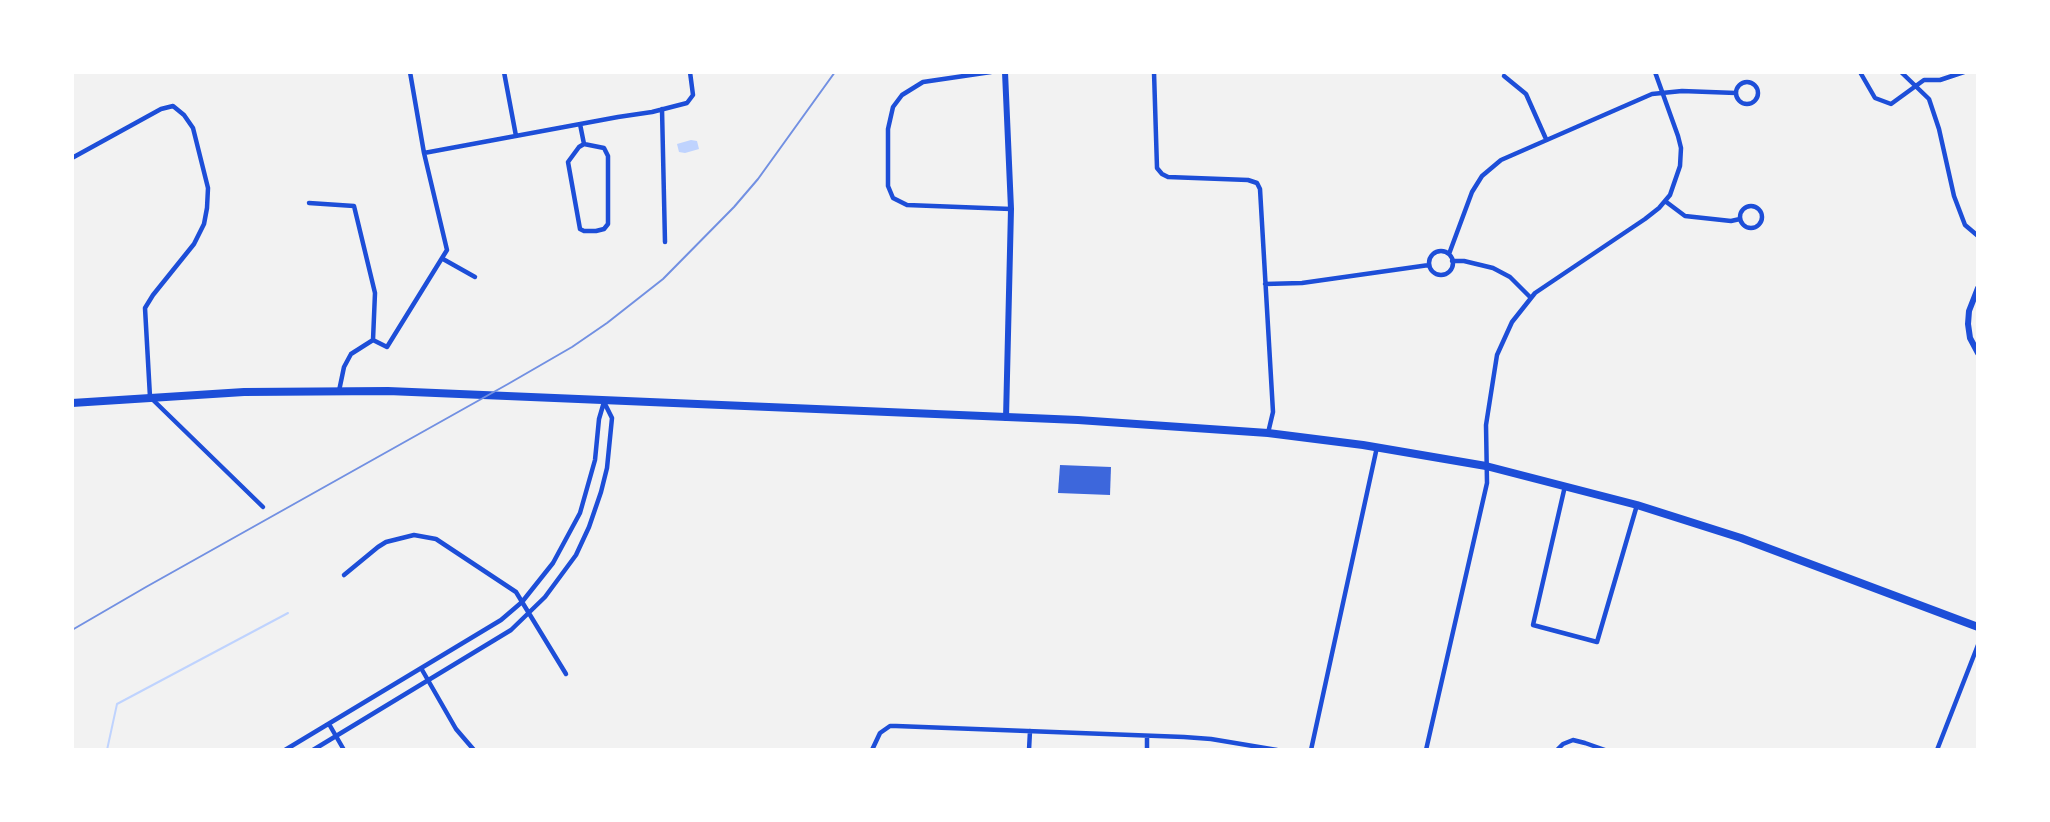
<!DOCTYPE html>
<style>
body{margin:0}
#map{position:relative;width:2050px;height:822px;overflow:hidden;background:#f2f2f2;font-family:"Space Grotesk",sans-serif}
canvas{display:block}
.frame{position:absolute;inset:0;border:74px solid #fff;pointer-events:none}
</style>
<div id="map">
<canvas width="2050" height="822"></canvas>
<div class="frame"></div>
</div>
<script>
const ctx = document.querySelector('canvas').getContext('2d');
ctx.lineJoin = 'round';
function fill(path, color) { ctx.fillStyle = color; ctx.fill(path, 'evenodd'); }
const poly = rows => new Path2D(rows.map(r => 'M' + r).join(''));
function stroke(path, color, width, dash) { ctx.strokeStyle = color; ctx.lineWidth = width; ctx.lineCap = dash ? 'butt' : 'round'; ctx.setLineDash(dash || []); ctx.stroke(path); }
const water = poly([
 [691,140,697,141,699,149,685,153,679,152,677,144]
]);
const stream = poly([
 [107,750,117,704,288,613]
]);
const building = poly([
 [1060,465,1111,467,1110,495,1058,493]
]);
const minor = poly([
 [504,72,516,136],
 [991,72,923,82,902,95,893,107,888,129,888,186,893,198,907,205,1011,209],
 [1154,72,1157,168,1162,174,1168,177,1248,180,1257,183,1260,189,1273,412,1268,433],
 [1860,72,1875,98,1891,104,1924,80,1940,80,1964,72],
 [1901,72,1929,99,1939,129,1954,196,1965,225,1978,236],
 [1504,76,1526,94,1546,139],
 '1736 93a11 11 0 1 1 22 0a11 11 0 1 1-22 0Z',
 [662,109,665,242],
 [580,124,584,144],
 [584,144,604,148,608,156,608,224,604,229,596,231,584,231,580,229,568,162,579,147,584,144],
 [424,153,618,117,652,112,687,103,693,95,690,72],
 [72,158,161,109,173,106,184,115,193,128,208,188,207,208,204,224,194,244,153,295,145,308,150,397,263,507],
 [1665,201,1685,216,1731,221,1740,219],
 [309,203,354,206,375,293,373,340],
 '1740 217a11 11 0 1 1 22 0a11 11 0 1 1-22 0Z',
 '1429 263a12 12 0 1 1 24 0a12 12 0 1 1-24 0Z',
 [1449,254,1472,192,1482,176,1501,160,1652,94,1682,91,1736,93],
 [443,259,475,277],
 [1452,261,1464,261,1493,268,1510,277,1530,297],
 [1265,284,1302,283,1429,265],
 [339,391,344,367,351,354,373,340,387,347,447,250,424,153,410,72],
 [1565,486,1533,625,1597,642,1637,505],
 [344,575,378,547,386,542,414,535,436,539,516,592,566,674],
 [421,668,456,729,474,750],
 [329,724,344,750],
 [285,750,501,620,522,602,553,563,580,513,595,460,599,419,604,402],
 [313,750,511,630,545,597,576,555,589,527,601,492,607,468,612,418,604,402],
 [872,750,880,733,890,726,896,726,1184,737,1211,739,1277,750],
 [1029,750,1030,731],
 [1147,750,1147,736],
 [1311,750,1377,447],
 [1426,750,1487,483,1486,425,1497,355,1512,322,1535,293,1645,219,1659,208,1670,195,1680,166,1681,148,1678,136,1655,72],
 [1557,750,1563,744,1573,740,1585,743,1605,750],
 [1937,750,1978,645]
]);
const tertiary = poly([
 [1005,72,1011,209,1006,418],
 [1978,288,1969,311,1968,324,1970,338,1978,353]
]);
const primary = poly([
 [72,403,244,392,388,391,1078,420,1268,433,1363,445,1486,466,1637,505,1741,538,1978,627]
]);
const rail = poly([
 [72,630,146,587,508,384,572,347,607,323,663,279,734,207,758,179,835,72]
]);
fill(water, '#bfd3fe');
stroke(stream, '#bfd3fe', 2);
fill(building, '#3d67dc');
stroke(minor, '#1d4ed8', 4.5);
stroke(tertiary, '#1d4ed8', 6);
stroke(primary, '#1d4ed8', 8);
stroke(rail, '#7290e2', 2);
</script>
